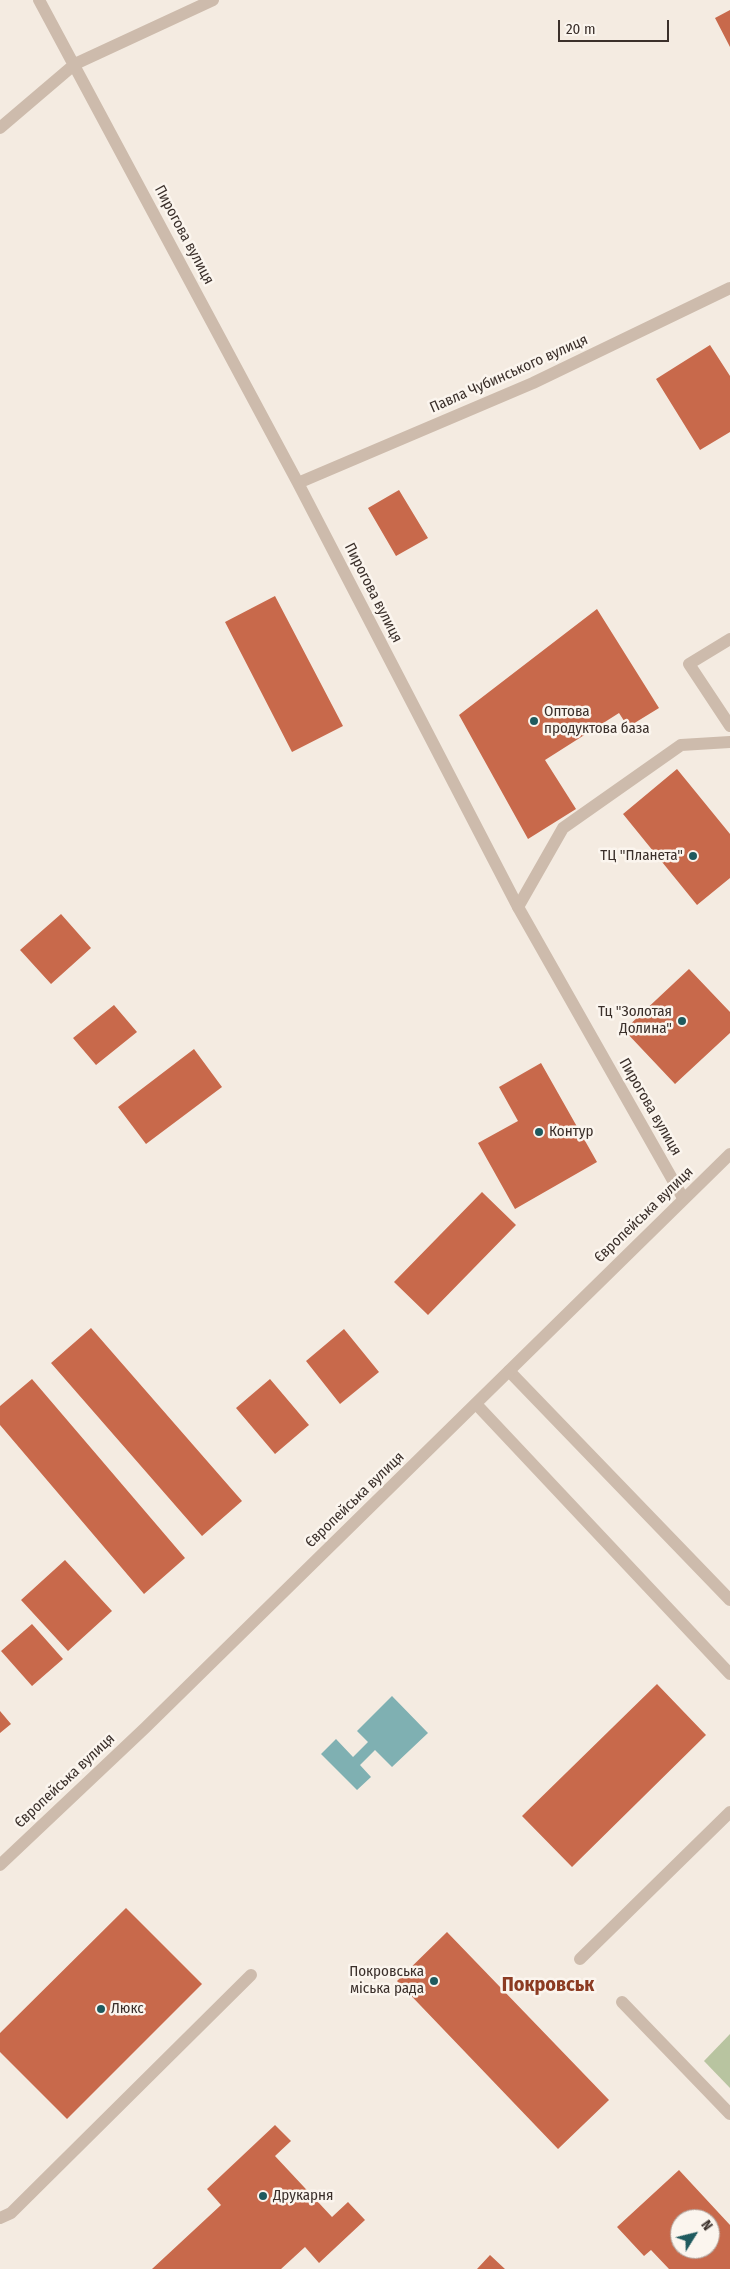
<!DOCTYPE html>
<meta charset="utf-8">
<style>
body{margin:0}
#map{position:relative;width:730px;height:2269px;overflow:hidden;background:#f4ebe1;font-family:"Fira Sans Condensed",sans-serif}
canvas{display:block}
.north{position:absolute;left:670px;top:2209px;width:50px;height:50px;box-sizing:border-box;background:#fbf5ee;border:1px solid #aea6a0;border-radius:50%;rotate:54deg;font-size:14px;font-weight:700;line-height:20px;text-align:center;color:#3b302b}
.north::after{content:'';display:block;margin:auto;width:18px;height:22px;background:#1f5a5e;clip-path:polygon(50% 0,100% 100%,50% 72%,0 100%)}
.scale{position:absolute;left:558px;top:20px;width:111px;height:22px;box-sizing:border-box;border:2px solid #3b302b;border-top:0;padding-left:6px;font-size:15px;line-height:18px;white-space:nowrap;color:#3b302b;-webkit-text-stroke:4px #fbf5ee;paint-order:stroke}
</style>
<div id="map">
<canvas width="730" height="2269"></canvas>
<div class="north">N</div>
<div class="scale">20 m</div>
</div>
<script>
const ctx = document.querySelector('canvas').getContext('2d');
ctx.lineJoin = 'round';
function fill(path, color) { ctx.fillStyle = color; ctx.fill(path, 'evenodd'); }
const poly = rows => new Path2D(rows.map(r => 'M' + r).join(''));
function stroke(path, color, width, dash) { ctx.strokeStyle = color; ctx.lineWidth = width; ctx.lineCap = dash ? 'butt' : 'round'; ctx.setLineDash(dash || []); ctx.stroke(path); }
function write(font, color, halo, rows, align = 'center') {
  ctx.font = font + ' "Fira Sans Condensed",sans-serif'; ctx.lineWidth = 5; ctx.setLineDash([]); ctx.textBaseline = 'middle'; ctx.strokeStyle = halo; ctx.fillStyle = color; for (const [text, x, y, turn = 0] of rows) {
    ctx.save(); ctx.translate(x, y); ctx.rotate((+turn || 0) * Math.PI / 180); ctx.textAlign = isNaN(turn) ? turn : align; if (halo) ctx.strokeText(text, 0, 0); ctx.fillText(text, 0, 0); ctx.restore();
  }
}
const green = poly([
 [730,2034,730,2088,704,2061]
]);
const water = poly([
 [392,1696,428,1733,392,1767,375,1750,360,1765,371,1777,357,1790,321,1754,336,1739,353,1757,368,1742,357,1731]
]);
const building = poly([
 [730,10,730,47,715,18],
 [710,345,730,376,730,432,700,450,656,379],
 [399,490,428,538,396,556,368,508],
 [275,596,343,726,292,752,225,622],
 [597,609,659,708,628,727,619,713,545,760,576,809,528,839,459,715],
 [677,769,730,834,730,878,697,905,623,814],
 [61,914,91,948,51,984,20,950],
 [689,969,730,1012,730,1033,675,1084,624,1030],
 [114,1005,137,1032,96,1065,73,1038],
 [194,1049,222,1087,146,1144,118,1107],
 [541,1063,597,1162,515,1209,478,1143,518,1121,499,1087],
 [482,1192,516,1225,428,1315,394,1282],
 [91,1328,242,1501,202,1536,51,1363],
 [344,1329,379,1372,340,1404,306,1361],
 [32,1379,185,1558,144,1594,0,1425,0,1406],
 [270,1379,309,1425,275,1454,236,1408],
 [65,1560,112,1611,68,1651,21,1600],
 [32,1624,63,1659,32,1686,1,1651],
 [657,1684,706,1735,572,1867,522,1816],
 [0,1711,11,1724,0,1733],
 [126,1908,202,1984,67,2119,0,2052,0,2033],
 [447,1932,609,2100,558,2149,397,1981],
 [275,2125,291,2141,275,2156,332,2217,348,2202,365,2220,319,2263,305,2247,281,2269,152,2269,221,2205,207,2189],
 [679,2170,730,2225,730,2269,669,2269,651,2250,644,2256,617,2227],
 [680,2219,710,2219,710,2249,680,2249],
 [490,2255,505,2269,477,2269]
]);
const service = poly([
 [730,639,689,664,730,726],
 [518,907,563,828,681,745,730,742],
 [509,1371,730,1600],
 [476,1404,730,1674],
 [580,1959,730,1812],
 [0,2218,11,2213,251,1975]
]);
const minor = poly([
 [39,0,298,483,518,907,683,1198],
 [0,128,75,64,213,0],
 [298,483,533,383,730,288],
 [622,2002,730,2114]
]);
const tertiary = poly([
 [0,1865,145,1728,730,1154]
]);
const markers = [
 [534,721,5,"#1f5a5e"],
 [693,856,5,"#1f5a5e"],
 [682,1021,5,"#1f5a5e"],
 [539,1132,5,"#1f5a5e"],
 [434,1981,5,"#1f5a5e"],
 [101,2009,5,"#1f5a5e"],
 [263,2196,5,"#1f5a5e"]
];
const streetNames = [
 ["Пирогова вулиця",184,235,62],
 ["Павла Чубинського вулиця",509,374,-24],
 ["Пирогова вулиця",373,593,63],
 ["Пирогова вулиця",650,1107,60],
 ["Європейська вулиця",644,1215,-44],
 ["Європейська вулиця",355,1500,-44],
 ["Європейська вулиця",65,1781,-43]
];
const poiNames = [
 ["Оптова",544,712],
 ["продуктова база",544,729],
 ["ТЦ \"Планета\"",683,856,"right"],
 ["Тц \"Золотая",672,1012,"right"],
 ["Долина\"",672,1029,"right"],
 ["Контур",549,1132],
 ["Покровська",424,1972,"right"],
 ["міська рада",424,1989,"right"],
 ["Люкс",111,2009],
 ["Друкарня",273,2196]
];
const districtNames = [
 ["Покровськ",548,1985]
];
fill(green, '#b8c4a0');
fill(water, '#7fb0b2');
fill(building, '#c8694b');
stroke(service, '#cdbbac', 12);
stroke(minor, '#cdbbac', 12);
stroke(tertiary, '#cdbbac', 12);
for (const [x, y, r, color] of markers) { const dot = new Path2D(); dot.arc(x, y, r, 0, 2 * Math.PI); ctx.fillStyle = color; ctx.fill(dot); stroke(dot, '#fbf5ee', 2); }
write('15px', '#3b302b', '#fbf5ee', streetNames);
write('15px', '#3b302b', '#fbf5ee', poiNames, 'left');
write('bold 20px', '#8c3b22', '#fbf5ee', districtNames);
</script>
